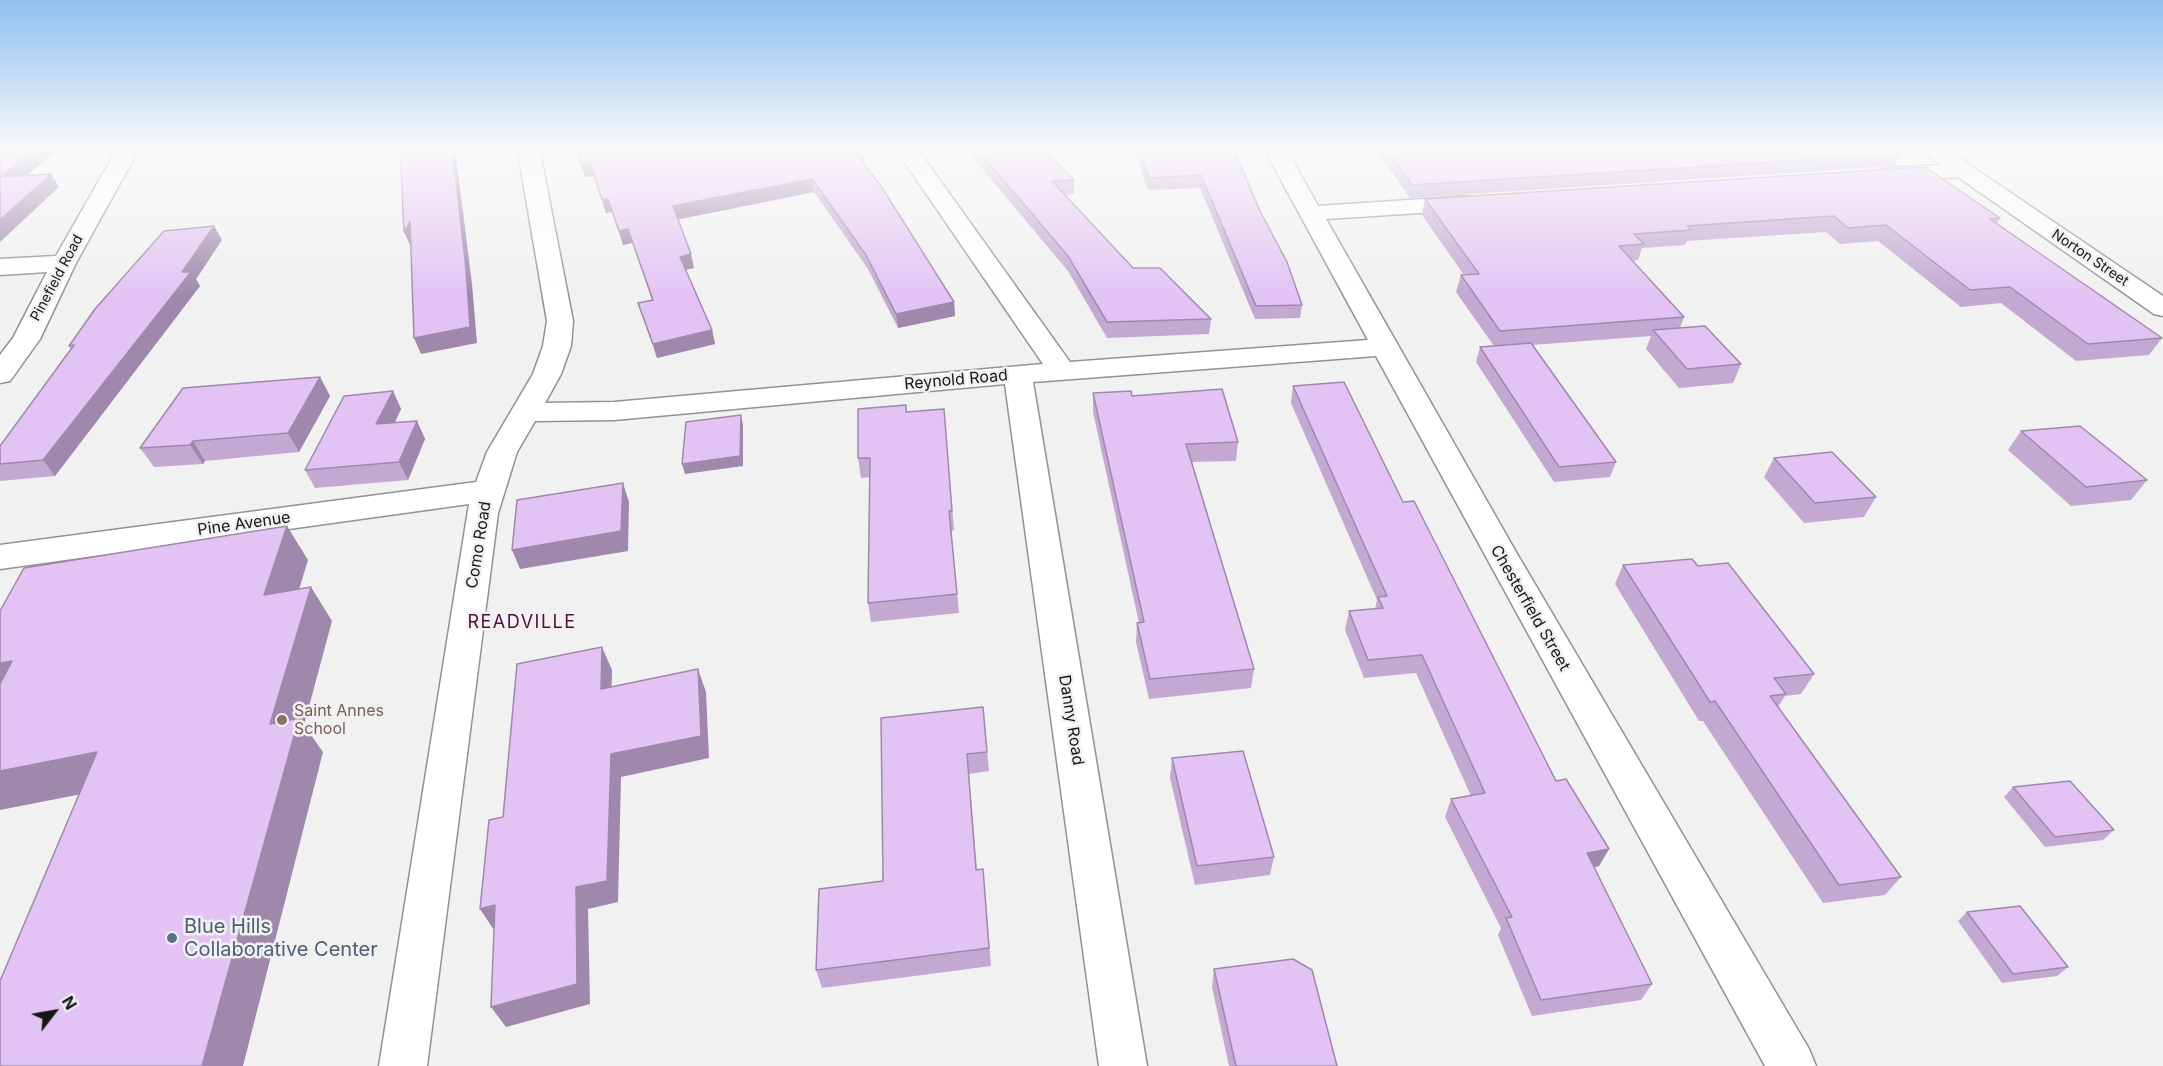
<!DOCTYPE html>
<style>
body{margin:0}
#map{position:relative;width:2163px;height:1066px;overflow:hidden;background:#f1f1f2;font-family:Inter,sans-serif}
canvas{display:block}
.north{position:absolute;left:24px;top:982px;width:60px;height:60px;-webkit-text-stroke:4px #f1f1f2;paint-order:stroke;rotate:59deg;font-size:16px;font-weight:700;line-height:24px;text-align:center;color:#151616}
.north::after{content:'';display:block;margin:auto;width:21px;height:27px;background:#151616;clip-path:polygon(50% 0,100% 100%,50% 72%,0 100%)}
</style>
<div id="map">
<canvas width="2163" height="1066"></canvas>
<div class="north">N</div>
</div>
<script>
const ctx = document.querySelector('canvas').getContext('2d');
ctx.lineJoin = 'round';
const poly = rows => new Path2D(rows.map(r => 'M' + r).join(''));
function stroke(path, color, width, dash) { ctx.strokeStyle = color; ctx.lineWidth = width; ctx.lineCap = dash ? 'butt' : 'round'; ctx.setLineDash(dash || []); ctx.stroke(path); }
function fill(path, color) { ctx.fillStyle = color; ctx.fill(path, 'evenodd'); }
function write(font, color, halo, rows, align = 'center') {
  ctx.font = font + ' Inter,sans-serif'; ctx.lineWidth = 5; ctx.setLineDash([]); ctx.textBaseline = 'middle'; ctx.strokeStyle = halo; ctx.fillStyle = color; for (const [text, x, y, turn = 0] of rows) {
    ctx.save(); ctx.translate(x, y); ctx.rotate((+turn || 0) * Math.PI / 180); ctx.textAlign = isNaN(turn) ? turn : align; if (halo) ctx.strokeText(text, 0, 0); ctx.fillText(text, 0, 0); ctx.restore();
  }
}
const minor = poly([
 [118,147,140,147,76,263,40,339,10,381,0,383,0,355,13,338,47,272,0,275,0,259,56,256,118,147],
 [517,147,539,147,573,321,571,346,561,374,545,403,614,402,1043,364,894,147,916,147,1070,362,1368,340,1263,147,1285,147,1318,206,1468,196,1476,198,1480,203,1476,208,1468,210,1326,219,1516,552,1809,1049,1816,1066,1765,1066,1376,356,1033,382,1147,1066,1099,1066,1005,384,614,420,535,421,517,452,498,513,427,1066,379,1066,469,504,0,569,0,545,476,482,487,452,533,374,543,346,547,321,517,147],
 [1918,147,1943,147,2163,296,2163,316,2154,314,1958,177,1887,182,1879,180,1876,175,1879,170,1887,168,1940,165,1918,147]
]);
const wall = poly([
 [576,147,865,165,954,302,955,316,898,328,868,269,814,192,678,219,694,268,686,270,712,330,715,344,657,358,638,303,652,300,632,243,623,245,612,212,606,213,594,176,585,177],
 [973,147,1042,147,1074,180,1074,194,1065,195,1133,268,1211,319,1209,334,1107,338,1068,271,974,159],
 [1134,147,1233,147,1260,211,1302,305,1300,318,1255,319,1200,188,1148,190],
 [1374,147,1891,147,1900,154,1894,166,1410,198],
 [1425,199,2000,218,1997,224,2162,338,2149,355,2076,361,2001,303,1961,307,1878,241,1840,244,1826,232,1687,241,1685,245,1642,248,1638,260,1632,261,1684,317,1680,328,1741,364,1733,383,1679,388,1646,349,1651,336,1532,345,1616,462,1610,477,1554,482,1476,362,1480,347,1494,346,1456,292,1461,275,1464,275,1422,215],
 [214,226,222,240,196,279,200,286,55,476,0,481,0,446,71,349,69,346],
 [320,377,330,396,299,452,205,461,203,464,154,467,140,448],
 [1293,386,1403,502,1556,781,1609,849,1599,866,1594,867,1652,984,1641,1000,1532,1016,1498,935,1501,928,1445,817,1451,799,1471,796,1416,673,1364,678,1345,630,1349,611,1375,609,1377,600,1291,403],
 [393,391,401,409,395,423,417,421,425,439,408,480,315,488,305,470],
 [1093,393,1132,396,1238,442,1236,461,1192,462,1254,669,1251,688,1149,699,1136,642,1137,623,1139,623,1093,412],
 [944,409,954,530,951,531,959,613,871,622,868,603,870,477,861,478,858,458,906,412],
 [2021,431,2147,480,2131,500,2071,506,2008,450],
 [1774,458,1876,497,1864,517,1804,523,1764,477],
 [1623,565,1698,566,1814,674,1801,694,1785,696,1778,707,1901,877,1885,895,1823,903,1703,721,1699,721,1615,584],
 [983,707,989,771,969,774,977,870,985,888,991,966,822,988,816,970,883,881],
 [1172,758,1274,857,1270,875,1195,885,1170,778],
 [2013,787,2114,830,2103,840,2045,847,2004,797],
 [1967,912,2068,967,2057,976,2002,983,1958,921],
 [1214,969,1337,1066,1229,1066,1212,987]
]);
const shadedWall = poly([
 [37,147,59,148,10,190,1,177],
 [452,147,455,147,472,284,477,343,421,354,414,338],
 [863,152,865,165,857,166,855,153],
 [590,163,594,176,585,177,581,165],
 [51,174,59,187,0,242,0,220],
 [812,179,814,192,676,220,673,206],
 [608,199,612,212,606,213,602,200],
 [410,222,411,247,404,232],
 [214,226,222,240,196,279,200,286,55,476,43,460,182,272],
 [628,229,632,243,623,245,619,231],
 [691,254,694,268,683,270,680,257],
 [954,302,955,316,898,328,896,314],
 [712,330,715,344,657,358,653,344],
 [320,377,330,396,299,452,288,433],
 [393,391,401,409,385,442,376,424],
 [741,415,743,425,743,466,685,474,682,464],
 [417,421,425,439,408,480,399,462],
 [193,441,205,461,203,464,190,445],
 [623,483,629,502,628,551,520,569,512,550],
 [287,526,308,560,287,629,264,595],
 [311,587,332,621,304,725,323,752,243,1066,202,1066,270,724],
 [602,647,612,670,611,712,601,689],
 [12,661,0,701,0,663],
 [698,669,706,692,709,758,621,777,618,902,588,909,590,1004,506,1027,491,1007,576,887,611,754],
 [97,752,128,785,0,810,0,771],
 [1609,849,1599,866,1578,871,1587,853],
 [495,905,494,930,480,909]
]);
const building = poly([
 [0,147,37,147,1,177,51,174,0,220,0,147],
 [400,147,452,147,466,269,470,327,414,338,410,222,404,232,400,147],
 [576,147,859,147,863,152,855,153,881,186,954,302,896,314,866,255,812,179,673,206,691,254,680,257,712,330,653,344,638,303,653,300,628,229,619,231,608,199,602,200,590,163,581,165,576,147],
 [975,147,1042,147,1074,180,1052,181,1133,268,1160,268,1211,319,1107,322,1068,256,975,147],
 [1139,147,1233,147,1260,211,1287,262,1302,305,1256,306,1201,175,1149,178,1139,147],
 [1385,147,1891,147,1900,154,1412,185,1385,147],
 [1925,167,2000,218,1990,219,2162,338,2088,344,2010,287,1970,290,1886,225,1848,228,1834,216,1687,226,1692,230,1634,234,1644,244,1619,246,1684,317,1500,331,1461,275,1479,274,1425,199,1925,167],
 [214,226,182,272,191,272,43,460,0,464,0,446,74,345,69,346,95,309,164,231,214,226],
 [1705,326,1741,364,1687,369,1653,330,1705,326],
 [1531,343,1616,462,1559,467,1480,347,1531,343],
 [320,377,288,433,193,441,190,445,140,448,183,388,320,377],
 [1344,382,1403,502,1414,501,1556,781,1566,779,1609,849,1587,853,1652,984,1541,1000,1506,918,1512,917,1451,799,1485,793,1422,655,1368,660,1349,611,1383,608,1378,597,1387,596,1293,386,1344,382],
 [1222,389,1238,442,1186,444,1254,669,1150,679,1137,623,1144,622,1093,393,1131,391,1132,396,1222,389],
 [393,391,376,424,417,421,399,462,305,470,344,396,393,391],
 [906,405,906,412,944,409,952,511,949,511,957,594,868,603,870,458,858,458,858,409,906,405],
 [741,415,740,456,682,464,686,422,741,415],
 [2080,426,2147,480,2086,487,2021,431,2080,426],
 [1832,452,1876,497,1815,503,1774,458,1832,452],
 [623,483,621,531,512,550,517,500,623,483],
 [287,526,264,595,311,587,270,724,299,718,202,1066,0,1066,0,981,97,752,0,771,0,684,12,661,0,663,0,611,24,568,287,526],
 [1692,559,1698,566,1728,563,1814,674,1774,678,1786,694,1770,696,1901,877,1839,885,1715,701,1710,702,1623,565,1692,559],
 [602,647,601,689,698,669,701,736,611,754,607,881,576,887,577,984,491,1007,495,905,480,909,489,820,503,817,517,664,602,647],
 [983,707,987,752,967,754,976,870,983,869,989,948,816,970,819,889,883,881,881,718,983,707],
 [1243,751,1274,857,1197,866,1172,758,1243,751],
 [2070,781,2114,830,2055,837,2013,787,2070,781],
 [2020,906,2068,967,2013,974,1967,912,2020,906],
 [1293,959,1312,970,1337,1066,1236,1066,1214,969,1293,959]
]);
const markers = [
 [282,720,6,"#8d6e63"],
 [172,938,6,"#5c6f8a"]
];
const farStreetnames = [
 ["Norton Street",2090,258,34],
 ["Pinefield Road",57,278,-62]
];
const streetNames = [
 ["Reynold Road",956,380,-5],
 ["Pine Avenue",244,524,-8],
 ["Como Road",479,545,-81],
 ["Chesterfield Street",1530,608,60],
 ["Danny Road",1071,720,81]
];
const educationNames = [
 ["Saint Annes",294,711],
 ["School",294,729]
];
const neighbourhoodNames = [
 ["READVILLE",522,623]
];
const nearServicenames = [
 ["Blue Hills",184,927],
 ["Collaborative Center",184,950]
];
stroke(minor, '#929293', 3);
fill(minor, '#fff');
fill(wall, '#c3a8d2');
fill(shadedWall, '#9f88ab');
fill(building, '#e3c3f4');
stroke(building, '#9f88ab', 1.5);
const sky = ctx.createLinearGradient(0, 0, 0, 296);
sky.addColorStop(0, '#8dc0f0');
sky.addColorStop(0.5, '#f9f9f9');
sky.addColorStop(1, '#f9f9f900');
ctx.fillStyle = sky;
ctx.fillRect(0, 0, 2163, 296);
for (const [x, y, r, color] of markers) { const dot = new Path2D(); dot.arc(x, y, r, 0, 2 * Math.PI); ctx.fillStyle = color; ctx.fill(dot); stroke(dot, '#f1f1f2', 2); }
write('14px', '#151616', '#f1f1f2', farStreetnames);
write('16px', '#151616', '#f1f1f2', streetNames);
write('16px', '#785e54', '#f1f1f2', educationNames, 'left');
ctx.letterSpacing = '1.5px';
write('18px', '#4c1138', '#f1f1f2', neighbourhoodNames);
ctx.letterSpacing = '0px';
write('20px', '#4e5e75', '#f1f1f2', nearServicenames, 'left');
</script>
